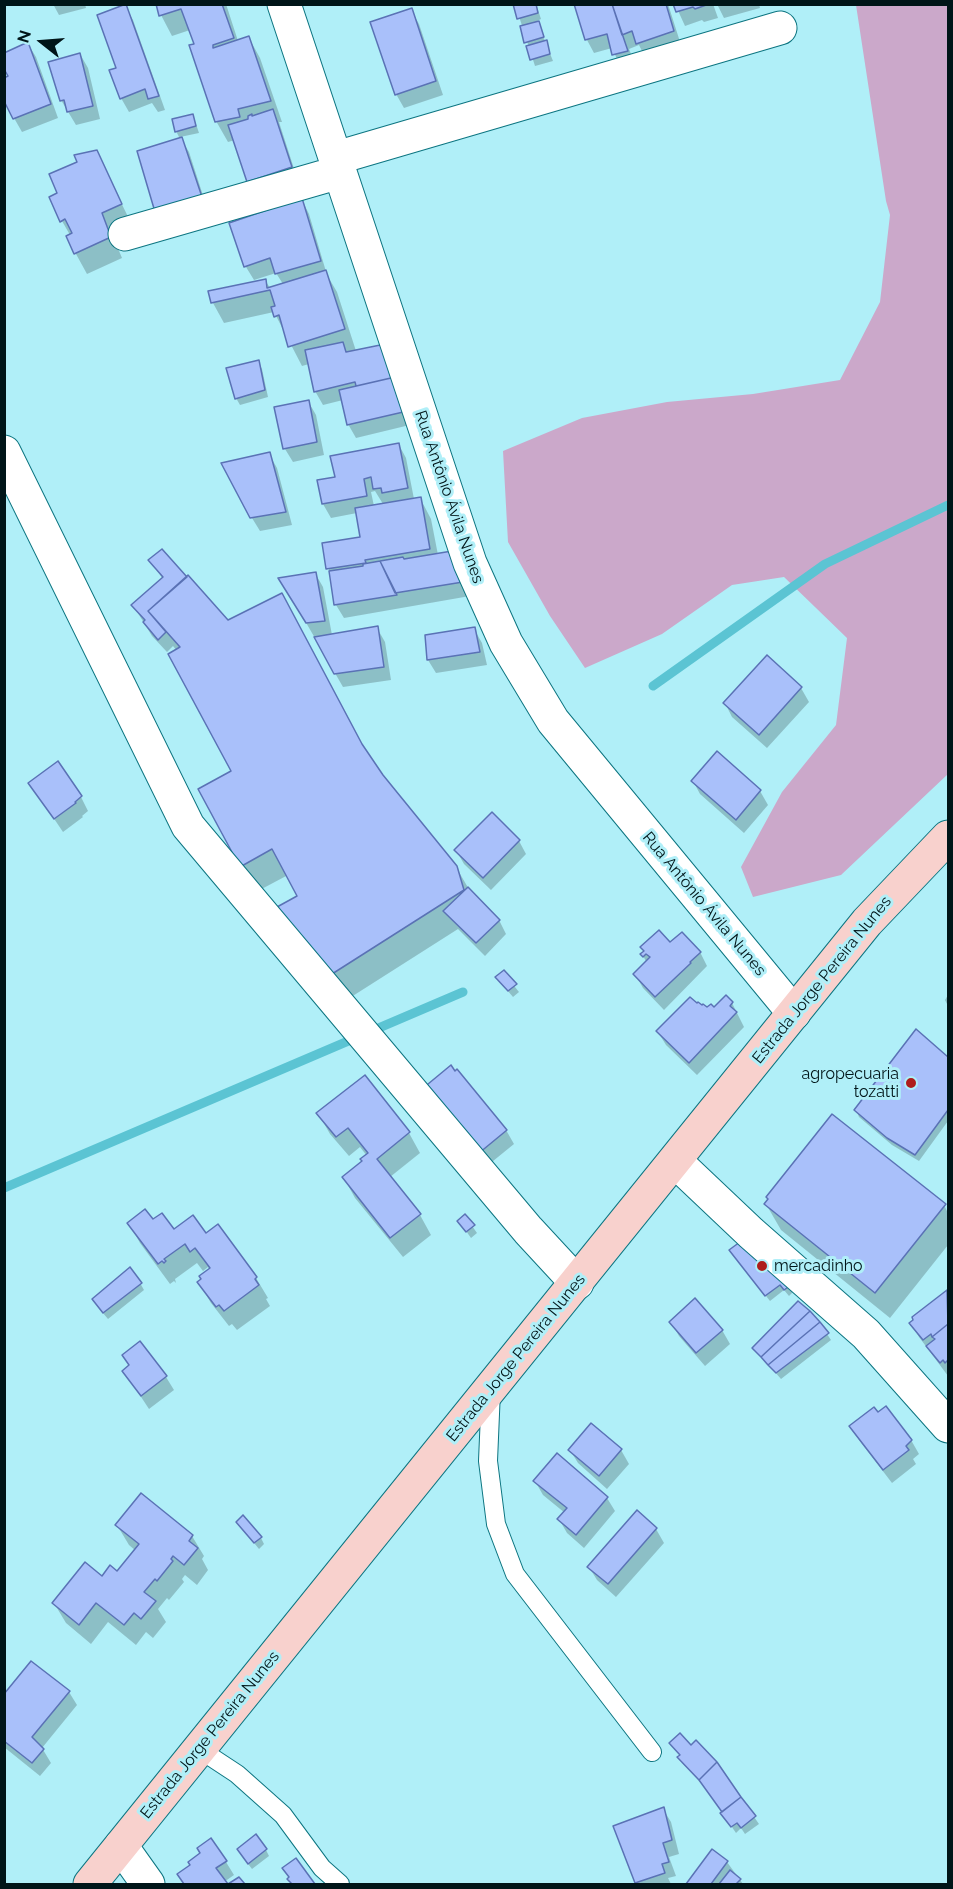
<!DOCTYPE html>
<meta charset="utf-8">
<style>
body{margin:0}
#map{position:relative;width:953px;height:1889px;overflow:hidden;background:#b0eff8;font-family:Raleway,sans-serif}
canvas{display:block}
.frame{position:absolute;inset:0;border:6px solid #001518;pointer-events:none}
.north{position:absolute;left:12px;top:12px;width:60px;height:60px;-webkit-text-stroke:4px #b0eff8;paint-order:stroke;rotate:287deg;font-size:16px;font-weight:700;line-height:24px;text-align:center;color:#001518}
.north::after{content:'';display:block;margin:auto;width:21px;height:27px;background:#001518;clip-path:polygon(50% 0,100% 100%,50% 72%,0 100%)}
</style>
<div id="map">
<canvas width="953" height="1889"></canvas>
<div class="frame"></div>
<div class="north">N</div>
</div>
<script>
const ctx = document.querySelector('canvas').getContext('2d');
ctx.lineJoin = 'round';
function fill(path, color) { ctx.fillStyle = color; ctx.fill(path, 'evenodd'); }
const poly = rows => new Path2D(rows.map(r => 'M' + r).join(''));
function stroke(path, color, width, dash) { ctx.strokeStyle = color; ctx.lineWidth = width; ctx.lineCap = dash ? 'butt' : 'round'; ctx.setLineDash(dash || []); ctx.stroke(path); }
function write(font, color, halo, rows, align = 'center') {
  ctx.font = font + ' Raleway,sans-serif'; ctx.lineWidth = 6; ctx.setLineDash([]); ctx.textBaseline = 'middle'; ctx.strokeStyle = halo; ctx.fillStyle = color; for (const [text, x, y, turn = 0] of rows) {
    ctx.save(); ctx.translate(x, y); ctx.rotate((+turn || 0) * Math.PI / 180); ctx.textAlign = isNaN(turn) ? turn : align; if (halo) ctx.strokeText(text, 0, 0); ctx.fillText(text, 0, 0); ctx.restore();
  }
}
const green = poly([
 [856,5,948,5,948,774,841,875,753,897,741,867,782,792,836,725,847,638,784,577,732,585,662,634,585,668,550,616,508,542,503,451,582,418,667,402,753,394,840,380,880,302,890,215,886,201]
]);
const shadow = poly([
 [53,4,85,4,86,8,59,15],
 [157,4,226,4,238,41,249,38,260,58,282,122,279,122,298,181,256,195,235,140,228,142,216,121,190,30,172,36,161,15],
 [515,4,536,4,541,19,537,21,553,61,535,66],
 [576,4,668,4,681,45,645,57,639,45,629,49,635,64,621,68,612,48,594,53,587,40],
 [675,4,713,4,718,18,704,22,702,20,685,26],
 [717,4,759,4,760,8,724,18],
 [125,6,133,20,165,110,158,112,152,103,129,112,121,98,118,69],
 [411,10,419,24,443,95,404,108,396,94],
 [28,44,36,57,58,118,22,132,14,118,10,77],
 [80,54,88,68,100,119,76,125,61,100],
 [193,115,199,133,180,137,189,152,208,211,164,225,180,139,176,131],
 [96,151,132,225,112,234,122,258,87,274,76,254,68,236,70,235,62,221,79,163],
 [302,200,309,214,327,275,337,292,356,351,395,343,418,423,356,438,348,424,343,400,323,405,315,391,309,364,302,366,274,312,224,323,213,303,210,293,265,280,270,288,283,284,276,273,254,280,246,267,231,224],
 [258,362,262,369,268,397,240,405,236,398],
 [308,401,316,415,324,455,293,462,285,449],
 [399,445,406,458,414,499,420,498,431,519,438,555,457,552,470,596,344,618,336,605,324,544,362,538,357,513,331,518,323,504,319,482,337,478],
 [375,491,383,504,374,506,371,492],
 [269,454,277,468,292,525,260,531,252,518],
 [150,561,228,622,367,755,381,775,456,867,470,891,499,920,506,934,485,956,458,929,337,1006,300,896,288,875,256,892,241,866,233,772,177,651,173,646,167,652,152,636,133,605,163,579],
 [315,573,323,587,332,635,377,628,385,642,391,680,343,687,281,579],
 [474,629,482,643,487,665,436,673,428,660],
 [767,657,801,688,809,702,767,748,732,717,725,703],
 [717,753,760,791,768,805,744,833,700,794,693,781],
 [30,783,81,797,88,811,82,816,83,817,63,832],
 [519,841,526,854,491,890,464,864,456,850],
 [670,944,700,952,707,966,664,1010,643,988,635,974,647,963,642,954],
 [503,972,519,992,513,997,501,983],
 [948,995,948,1006,945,1000],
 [732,1003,744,1027,697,1075,666,1045,658,1032,707,1009],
 [916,1031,948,1059,948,1121,919,1161,892,1145,859,1117,856,1110],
 [433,1111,506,1130,514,1144,482,1170],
 [318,1113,409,1133,420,1153,390,1177,420,1215,431,1235,403,1257,355,1198,344,1178,364,1162,367,1156,360,1147,349,1156,330,1134],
 [766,1204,944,1205,948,1213,948,1245,890,1318,781,1230],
 [465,1216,477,1233,471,1238,459,1221],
 [153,1221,174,1231,206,1235,256,1278,268,1298,266,1299,270,1306,237,1330,232,1324,229,1326,211,1303,199,1283,210,1270,208,1267,203,1271,197,1263,175,1279,176,1283,174,1281,170,1284,140,1243,129,1223],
 [744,1241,793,1292,789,1296,784,1290,770,1301,735,1257],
 [140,1283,144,1290,108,1319,97,1306],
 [947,1292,948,1294,948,1376,919,1337,911,1324],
 [671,1322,722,1330,730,1344,705,1366,679,1336],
 [827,1334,831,1340,781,1379,754,1348],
 [124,1371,166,1377,174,1390,149,1409],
 [591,1425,621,1450,629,1464,607,1489,578,1463,570,1450],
 [851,1427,911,1440,919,1454,913,1459,916,1464,892,1483,859,1440],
 [535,1481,607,1498,615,1511,584,1548,567,1533,559,1519,565,1513,543,1495],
 [237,1522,261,1538,264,1544,259,1549],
 [117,1525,192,1536,204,1556,202,1559,208,1570,197,1585,185,1575,182,1579,184,1582,169,1600,167,1598,158,1609,166,1622,153,1638,146,1632,136,1645,108,1622,91,1644,66,1623,54,1603,102,1578,118,1573,136,1551,129,1545],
 [656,1529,664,1543,616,1597,597,1580,589,1567],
 [69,1692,77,1705,42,1748,51,1763,40,1776,4,1747,4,1696],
 [671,1744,691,1747,716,1763,759,1824,745,1834,741,1828,736,1833,704,1786,683,1764,679,1758,681,1756],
 [663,1809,671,1822,679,1854,669,1857,676,1876,668,1878,671,1884,638,1884,615,1827],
 [266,1850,269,1856,252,1869,242,1856],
 [713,1851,727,1862,743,1884,688,1884],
 [226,1862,234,1875,224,1882,226,1884,185,1884,179,1875]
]);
const stream = poly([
 [653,686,825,564,948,505],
 [4,1188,463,992]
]);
const building = poly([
 [126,4,159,96,148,99,145,89,120,99,109,70,116,68,97,15,126,4],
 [156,4,222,4,234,38,213,45,213,48,249,36,271,101,238,109,240,117,215,122,189,45,194,44,181,9,159,16,156,4],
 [513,4,536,4,538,13,517,19,513,4],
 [574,4,612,4,628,51,612,55,607,34,585,40,574,4],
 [612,4,666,4,674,31,636,44,632,31,622,35,612,4],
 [673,4,709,4,695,9,693,7,676,12,673,4],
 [412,8,436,81,395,95,370,22,412,8],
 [539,21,544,37,524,43,520,26,539,21],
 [547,40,550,54,530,60,526,46,547,40],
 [28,42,51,104,13,119,4,101,4,78,8,76,4,69,4,53,28,42],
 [80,53,93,106,67,112,64,100,60,101,48,62,80,53],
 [273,109,292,167,247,182,228,125,248,119,248,116,252,114,252,116,273,109],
 [193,114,196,126,175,132,172,119,193,114],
 [182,137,202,197,155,212,137,151,182,137],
 [97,150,122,204,102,213,111,237,74,254,66,236,72,233,65,219,60,222,49,197,57,193,49,174,77,162,74,155,97,150],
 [302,198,321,261,275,274,270,258,244,267,229,223,302,198],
 [326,270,345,329,288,347,279,315,274,317,271,307,275,306,270,290,211,303,208,291,266,279,267,288,326,270],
 [343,342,346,352,395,342,404,375,356,386,355,382,314,392,305,350,343,342],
 [259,360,265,390,235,399,226,368,259,360],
 [404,375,412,410,347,425,339,390,404,375],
 [309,400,317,442,283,449,274,407,309,400],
 [399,443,408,488,382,493,381,488,373,489,371,477,364,479,367,496,322,504,317,480,335,477,330,456,399,443],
 [270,452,286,512,250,518,221,463,270,452],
 [421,497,430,549,365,560,366,563,326,569,322,543,360,537,355,508,421,497],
 [162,549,187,577,148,611,166,632,158,640,143,622,145,620,131,605,163,577,148,560,162,549],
 [458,550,463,582,395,593,380,561,403,557,404,559,458,550],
 [380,561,397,595,334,605,329,571,363,566,363,564,380,561],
 [316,572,325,621,306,623,278,578,316,572],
 [188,575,228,620,282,593,362,744,383,775,457,866,464,890,321,981,277,907,297,896,272,849,240,867,198,789,231,771,168,654,180,647,148,611,188,575],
 [378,626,384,667,334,674,314,637,378,626],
 [475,627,480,652,427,660,425,635,475,627],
 [767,655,802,687,759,735,723,703,767,655],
 [717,751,761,790,736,820,691,781,717,751],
 [58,761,82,796,75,802,76,803,54,819,28,783,58,761],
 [492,812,520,840,483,878,454,850,492,812],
 [468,887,500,920,476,943,443,911,468,887],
 [659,930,670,942,682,932,701,952,690,962,691,963,655,997,633,974,650,957,646,954,643,957,640,954,644,951,640,947,659,930],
 [504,970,517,984,508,991,495,977,504,970],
 [726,995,733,1002,730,1006,737,1012,689,1063,656,1031,690,997,697,1003,698,1002,702,1005,703,1004,707,1007,711,1004,714,1007,726,995],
 [916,1029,948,1057,948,1110,915,1155,887,1138,854,1110,916,1029],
 [451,1065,455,1071,457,1069,507,1130,473,1158,422,1089,451,1065],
 [365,1075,410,1132,377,1159,421,1214,390,1238,342,1177,362,1161,360,1159,368,1153,348,1128,336,1137,316,1113,365,1075],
 [832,1114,946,1204,875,1293,764,1204,768,1199,766,1197,832,1114],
 [145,1209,153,1219,162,1213,174,1229,193,1215,206,1233,218,1224,257,1277,255,1279,259,1285,224,1311,219,1305,216,1307,197,1282,201,1279,199,1276,210,1268,195,1248,190,1252,185,1244,164,1259,166,1261,164,1263,162,1261,158,1264,127,1223,145,1209],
 [465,1214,475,1225,466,1232,457,1221,465,1214],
 [744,1239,791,1285,784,1290,780,1285,765,1296,729,1250,744,1239],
 [130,1267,142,1283,103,1313,92,1299,130,1267],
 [947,1290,948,1324,932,1337,931,1334,923,1340,909,1323,913,1320,912,1317,947,1290],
 [695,1298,723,1330,696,1353,669,1322,695,1298],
 [798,1301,810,1311,761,1357,752,1348,798,1301],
 [810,1311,820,1322,768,1365,761,1357,810,1311],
 [820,1322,829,1333,776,1373,768,1365,820,1322],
 [948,1324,948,1360,945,1363,943,1360,940,1363,926,1346,935,1339,932,1337,948,1324],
 [140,1341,167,1376,141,1396,122,1371,129,1365,122,1355,140,1341],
 [886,1406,912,1440,906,1446,909,1450,883,1470,849,1426,874,1407,878,1412,886,1406],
 [591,1423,622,1449,599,1476,568,1450,591,1423],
 [557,1453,608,1497,576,1535,557,1519,567,1508,533,1481,557,1453],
 [141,1493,193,1535,189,1541,198,1548,184,1565,173,1556,171,1559,173,1561,157,1581,155,1579,144,1592,156,1601,141,1619,134,1613,124,1625,96,1603,79,1625,52,1603,85,1562,102,1576,110,1565,117,1571,139,1544,115,1525,141,1493],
 [637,1510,657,1528,608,1584,587,1567,637,1510],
 [243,1515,262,1537,254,1543,236,1522,243,1515],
 [31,1661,70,1691,32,1737,44,1749,32,1763,4,1741,4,1694,31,1661],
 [680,1733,691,1745,696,1740,717,1762,699,1780,677,1757,680,1755,669,1743,680,1733],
 [717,1762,741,1797,722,1812,699,1780,717,1762],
 [741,1797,756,1816,741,1828,737,1823,731,1827,720,1813,741,1797],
 [664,1807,672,1840,663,1843,669,1862,662,1864,665,1873,635,1883,613,1826,664,1807],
 [256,1834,267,1849,248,1864,237,1849,256,1834],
 [211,1838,227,1861,216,1868,228,1884,184,1884,177,1874,190,1865,188,1862,200,1853,197,1848,211,1838],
 [712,1849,728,1861,711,1884,686,1884,712,1849],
 [296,1858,315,1884,292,1884,287,1879,289,1877,282,1868,296,1858],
 [730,1870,741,1879,736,1884,719,1884,730,1870],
 [239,1877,245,1884,228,1884,239,1877]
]);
const lane = poly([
 [491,1390,488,1461,496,1524,515,1574,652,1752],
 [199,1749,237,1774,283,1815,322,1868,340,1884]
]);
const street = poly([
 [284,4,470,563,506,643,553,721,794,1013],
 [336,158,780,28],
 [125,234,340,172],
 [4,452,188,826,528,1230,577,1283],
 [675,1161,751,1233,866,1334,948,1426],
 [121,1846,148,1884]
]);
const secondary = poly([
 [90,1884,867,922,948,837]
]);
const markers = [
 [911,1083,6,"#ae1d1b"],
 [762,1266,6,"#ae1d1b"]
];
const streetNames = [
 ["Rua Antônio Ávila Nunes",449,497,71],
 ["Rua Antônio Ávila Nunes",704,904,50],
 ["Estrada Jorge Pereira Nunes",822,980,-51],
 ["Estrada Jorge Pereira Nunes",516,1358,-51],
 ["Estrada Jorge Pereira Nunes",210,1735,-51]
];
const poiNames = [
 ["agropecuaria",899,1074],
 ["tozatti",899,1092],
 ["mercadinho",774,1266,"left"]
];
fill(green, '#cba8ca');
fill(shadow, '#0003');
stroke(stream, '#5bc4d3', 9);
fill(building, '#a9c0fa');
stroke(building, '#5a72b5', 1.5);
stroke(lane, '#0c7581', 20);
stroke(street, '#0c7581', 35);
stroke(secondary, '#0c7581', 35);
stroke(lane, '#fff', 18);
stroke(street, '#fff', 33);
stroke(secondary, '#f8d1cd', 33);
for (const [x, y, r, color] of markers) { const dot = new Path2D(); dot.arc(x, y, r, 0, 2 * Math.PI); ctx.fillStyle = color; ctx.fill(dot); stroke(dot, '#b0eff8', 2); }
write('16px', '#001518', '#b0eff8', streetNames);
write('16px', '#001518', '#b0eff8', poiNames, 'right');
</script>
